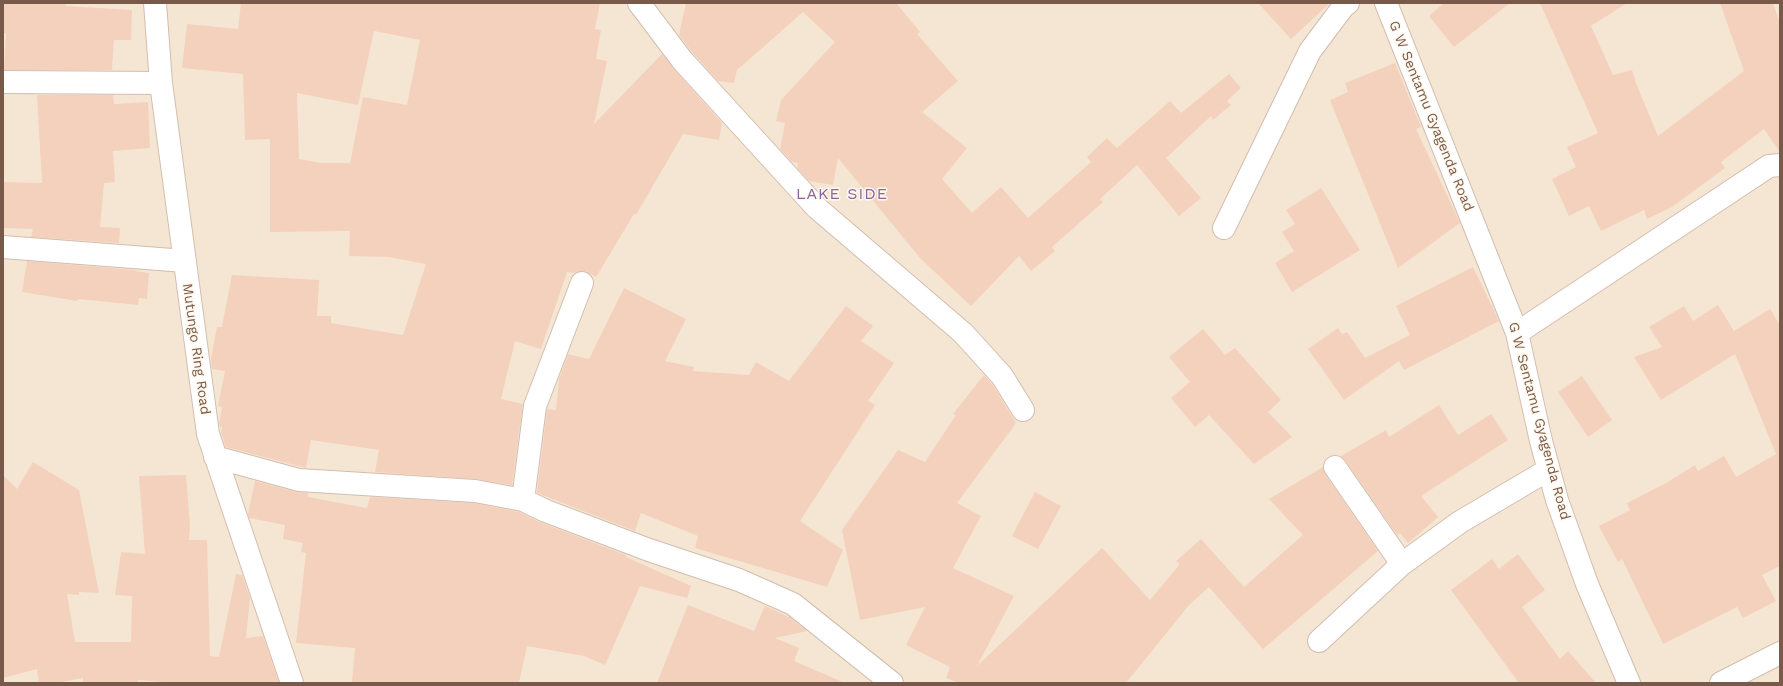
<!DOCTYPE html>
<style>
body{margin:0}
#map{position:relative;width:1783px;height:686px;overflow:hidden;background:#fdf4e7;font-family:"Work Sans",sans-serif}
canvas{display:block}
.frame{position:absolute;inset:0;border:4px solid #795949;pointer-events:none}
</style>
<div id="map">
<canvas width="1783" height="686"></canvas>
<div class="frame"></div>
</div>
<script>
const ctx = document.querySelector('canvas').getContext('2d');
ctx.lineJoin = 'round';
function fill(path, color) { ctx.fillStyle = color; ctx.fill(path, 'evenodd'); }
const poly = rows => new Path2D(rows.map(r => 'M' + r).join(''));
function stroke(path, color, width, dash) { ctx.strokeStyle = color; ctx.lineWidth = width; ctx.lineCap = dash ? 'butt' : 'round'; ctx.setLineDash(dash || []); ctx.stroke(path); }
function write(font, color, halo, rows, align = 'center') {
  ctx.font = font + ' "Work Sans",sans-serif'; ctx.lineWidth = 3; ctx.setLineDash([]); ctx.textBaseline = 'middle'; ctx.strokeStyle = halo; ctx.fillStyle = color; for (const [text, x, y, turn = 0] of rows) {
    ctx.save(); ctx.translate(x, y); ctx.rotate((+turn || 0) * Math.PI / 180); ctx.textAlign = isNaN(turn) ? turn : align; if (halo) ctx.strokeText(text, 0, 0); ctx.fillText(text, 0, 0); ctx.restore();
  }
}
const residential = poly([
 [3,3,1780,3,1780,683,3,683]
]);
const building = poly([
 [3,3,53,3,66,4,66,6,132,10,131,40,114,40,112,70,4,70,6,33,3,33],
 [241,3,600,3,595,29,601,30,596,59,607,61,594,124,662,54,673,68,722,123,719,140,683,134,636,215,634,214,596,277,586,271,580,271,574,273,567,272,541,349,515,341,501,399,523,404,512,485,476,479,375,472,379,450,311,440,306,468,226,447,221,433,222,427,220,427,219,424,222,407,218,406,225,371,212,369,211,359,217,327,222,327,232,275,319,280,317,316,331,316,331,323,403,335,426,264,389,257,349,256,350,231,270,232,270,139,245,140,243,74,182,68,187,24,238,29],
 [374,31,420,40,407,105,363,97,350,163,321,163,299,159,297,93,358,105],
 [686,3,896,3,920,32,917,34,958,81,922,112,967,148,942,179,972,213,1001,187,1028,218,1091,162,1087,157,1107,138,1117,148,1170,101,1181,113,1229,74,1241,88,1227,101,1231,105,1213,120,1211,116,1166,158,1201,198,1179,216,1137,165,1100,199,1103,202,1052,247,1055,251,1031,271,1019,256,971,306,920,258,838,158,833,185,809,181,797,168,798,163,792,162,780,149,785,123,776,121,781,100,835,42,803,12,737,70,734,83,718,81,692,52,679,35],
 [1258,3,1330,3,1291,39],
 [1444,3,1510,3,1454,47,1429,16],
 [1540,3,1627,3,1591,26,1613,75,1632,70,1637,86,1658,136,1744,71,1720,3,1773,3,1780,23,1780,152,1764,129,1721,162,1725,168,1672,207,1647,219,1644,210,1601,231,1589,206,1569,216,1552,179,1576,167,1567,147,1598,133],
 [1395,63,1421,127,1416,129,1460,223,1398,268,1330,100,1348,92,1345,83],
 [37,95,113,95,114,104,148,102,150,148,113,151,115,182,104,183,100,227,120,228,119,243,31,237,33,229,3,228,3,182,42,183],
 [1321,188,1360,250,1292,292,1275,263,1294,251,1282,232,1295,224,1286,210],
 [27,261,135,270,135,271,149,273,147,299,139,298,138,305,78,299,77,301,22,292],
 [1473,267,1499,321,1404,370,1399,361,1344,400,1308,349,1338,328,1342,334,1347,332,1365,358,1410,335,1396,306],
 [624,288,686,319,665,361,694,367,693,371,749,375,756,362,789,381,846,306,873,326,861,341,894,363,868,401,875,405,800,521,843,550,827,587,695,548,698,536,641,513,635,531,537,493,547,409,556,410,559,379,568,354,589,359],
 [1718,305,1734,331,1770,309,1780,325,1780,566,1762,575,1776,601,1743,618,1737,607,1663,644,1622,559,1618,562,1599,526,1630,510,1627,503,1668,482,1695,465,1698,471,1724,456,1736,477,1776,454,1735,354,1661,400,1634,357,1662,347,1649,327,1684,306,1693,321],
 [1203,329,1225,355,1235,348,1281,400,1268,412,1292,437,1254,464,1209,415,1195,427,1171,398,1190,382,1169,357],
 [984,375,992,384,1016,423,957,503,981,516,953,568,1014,596,977,666,1102,548,1150,600,1180,564,1176,561,1201,539,1244,587,1303,535,1269,499,1323,467,1325,474,1378,551,1263,649,1209,587,1189,605,1126,683,959,683,946,678,950,667,906,645,925,607,860,620,842,530,898,450,925,462,956,415,953,414],
 [1582,376,1612,420,1588,437,1558,392],
 [1439,405,1458,435,1491,414,1508,440,1421,496,1438,517,1408,543,1400,533,1397,535,1345,460,1341,456,1386,430,1389,437],
 [33,462,79,490,99,593,79,592,79,595,67,594,75,642,131,642,132,596,115,595,121,552,145,554,139,476,186,475,190,525,189,540,207,540,210,656,219,657,236,574,242,575,250,598,246,638,263,636,279,683,175,683,138,680,138,683,83,683,83,678,57,683,39,683,37,669,3,678,3,475,17,489],
 [255,481,296,492,308,493,308,497,367,508,370,497,473,503,519,512,542,523,626,555,626,557,691,586,687,598,640,586,605,665,584,656,527,646,519,683,352,683,355,648,296,643,306,553,301,552,303,543,283,539,285,525,249,518,248,514],
 [1035,492,1061,506,1038,549,1012,536],
 [1518,554,1545,590,1522,607,1560,659,1568,651,1596,683,1519,683,1451,590,1492,559,1499,569],
 [688,605,754,631,765,606,789,617,807,631,775,638,799,648,794,661,845,683,657,683]
]);
const minor = poly([
 [155,3,161,83,208,434,292,683],
 [639,3,682,60,817,208,963,333,1002,376,1023,410],
 [1386,3,1517,333,1541,441,1557,500,1587,584,1629,683],
 [3,82,161,83],
 [1224,228,1310,51,1343,7,1348,3],
 [3,247,185,261],
 [1517,333,1769,166,1780,165],
 [215,457,299,480,475,491,523,500,546,511,649,550,739,580,793,604,892,683],
 [1335,467,1402,564],
 [523,500,535,406,582,283],
 [1319,641,1402,564,1460,522,1548,470],
 [1721,683,1780,653]
]);
const streetNames = [
 ["G W Sentamu Gyagenda Road",1431,116,68],
 ["Mutungo Ring Road",196,349,82],
 ["G W Sentamu Gyagenda Road",1539,421,75]
];
const quarterNames = [
 ["LAKE SIDE",842,194]
];
fill(residential, '#f5e6d4');
fill(building, '#f4d1bd');
stroke(minor, '#d3bdae', 24);
stroke(minor, '#fff', 22);
write('14px', '#795949', '#fff8ee', streetNames);
ctx.letterSpacing = '1px';
write('16px', '#88659c', '#fff8ee', quarterNames);
ctx.letterSpacing = '0px';
</script>
